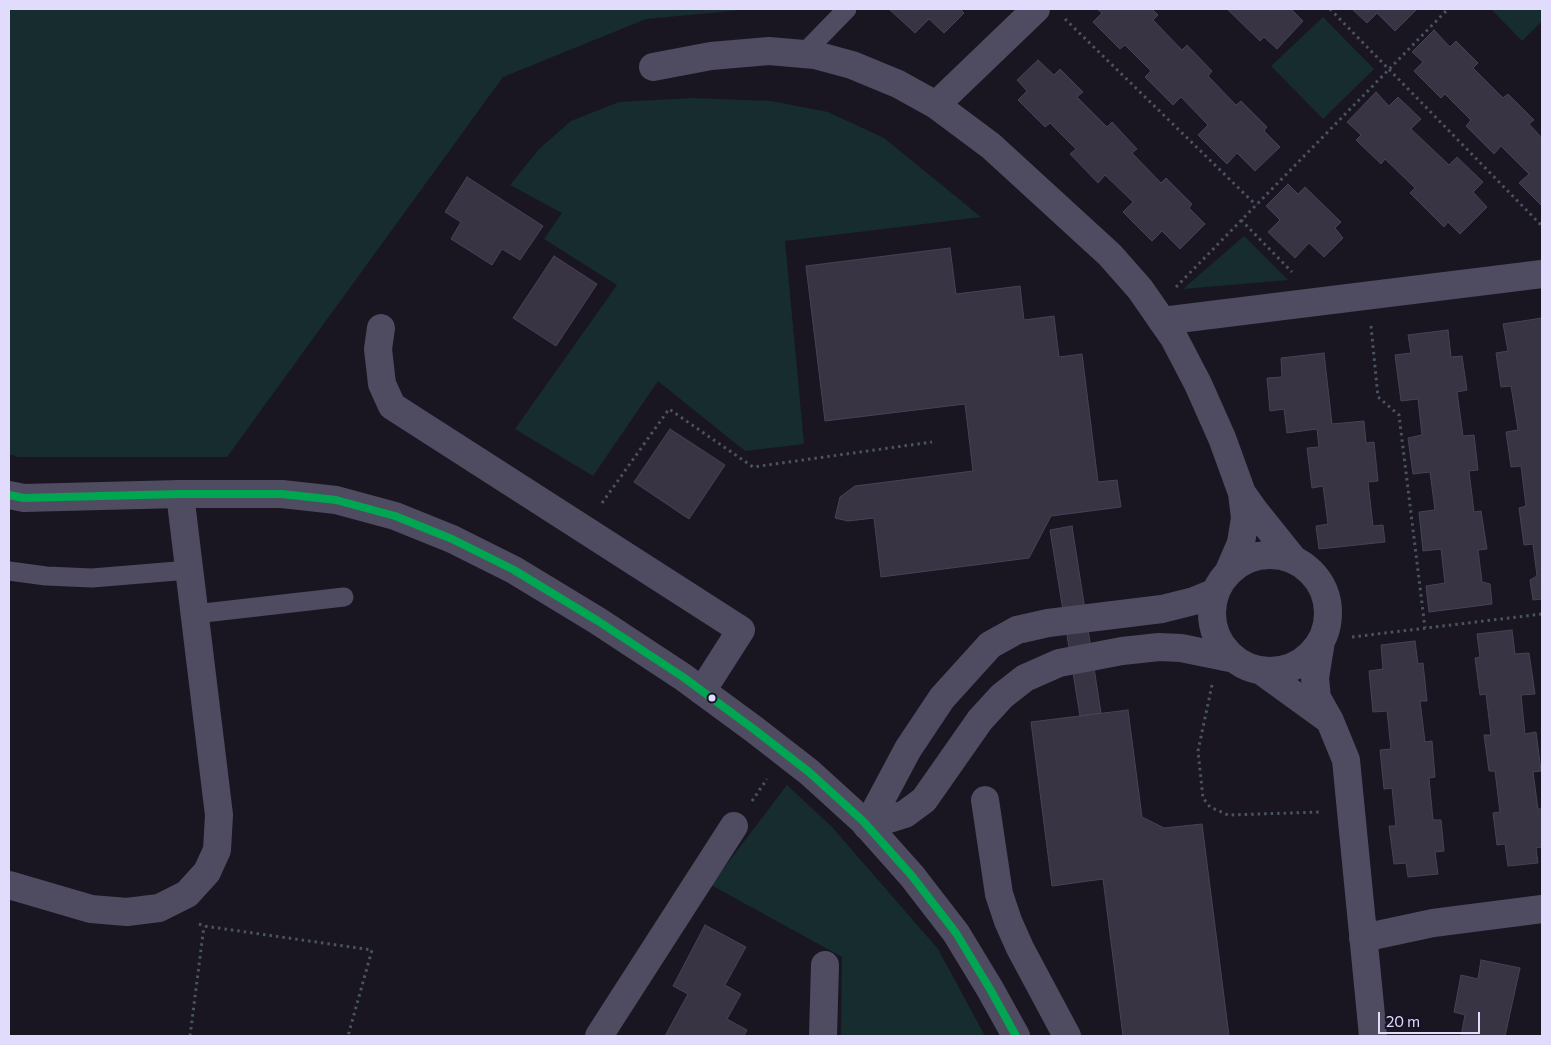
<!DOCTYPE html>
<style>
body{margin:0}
#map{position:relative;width:1551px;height:1045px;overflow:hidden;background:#191622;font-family:Commissioner,sans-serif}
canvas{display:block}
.frame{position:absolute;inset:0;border:10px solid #e1dbfc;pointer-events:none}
.scale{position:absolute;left:1378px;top:1012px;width:102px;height:22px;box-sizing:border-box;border:2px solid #e1dbfc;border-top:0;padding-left:6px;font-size:15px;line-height:18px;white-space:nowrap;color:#e1dbfc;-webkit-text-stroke:4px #171226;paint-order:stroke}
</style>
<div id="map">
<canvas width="1551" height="1045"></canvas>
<div class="frame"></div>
<div class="scale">20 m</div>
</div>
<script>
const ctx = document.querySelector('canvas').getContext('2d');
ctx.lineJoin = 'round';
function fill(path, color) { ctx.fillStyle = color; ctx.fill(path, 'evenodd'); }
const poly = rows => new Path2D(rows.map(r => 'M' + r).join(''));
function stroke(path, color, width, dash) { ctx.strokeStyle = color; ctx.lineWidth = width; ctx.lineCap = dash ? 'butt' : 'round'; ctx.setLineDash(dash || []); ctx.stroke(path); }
const green = poly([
 [9,9,753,9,646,19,503,77,227,457,18,457,9,454],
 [1491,9,1542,9,1542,21,1522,41],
 [1323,17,1374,69,1323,119,1271,66],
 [692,98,771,101,828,112,884,138,981,217,785,241,804,444,745,451,658,381,593,476,515,429,617,285,544,239,562,213,510,185,539,149,571,121,619,102],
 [1244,236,1288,280,1183,289],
 [787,785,832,827,938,949,985,1036,841,1036,842,957,711,885]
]);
const building = poly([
 [889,9,960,9,964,13,944,33,929,19,915,33,889,9],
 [1097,9,1152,9,1158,15,1153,20,1182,50,1187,45,1212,71,1208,76,1236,105,1241,101,1267,127,1264,131,1280,147,1255,171,1237,153,1227,164,1198,135,1208,125,1181,97,1173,105,1145,77,1151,71,1125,45,1120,49,1093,22,1102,13,1097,9],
 [1227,9,1291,9,1303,21,1277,49,1264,37,1260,41,1227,9],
 [1352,9,1417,9,1395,31,1377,13,1367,23,1352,9],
 [1434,30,1450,47,1456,41,1478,63,1473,68,1503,98,1508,94,1534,120,1529,124,1542,138,1542,206,1519,183,1529,174,1501,146,1494,154,1466,126,1471,120,1445,94,1441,98,1414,71,1423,62,1412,52,1434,30],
 [1038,60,1054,75,1060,69,1083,92,1077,97,1107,127,1112,122,1137,149,1132,153,1161,183,1166,178,1192,204,1189,208,1205,224,1180,249,1162,231,1152,241,1123,212,1133,202,1105,175,1098,183,1070,154,1076,149,1050,123,1045,127,1018,100,1027,91,1017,80,1038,60],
 [1376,92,1389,106,1398,97,1421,119,1411,129,1449,165,1457,157,1483,182,1473,192,1487,207,1460,234,1448,222,1444,227,1410,193,1415,188,1385,159,1381,164,1356,140,1361,135,1347,122,1376,92],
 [467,177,543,226,520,260,502,249,492,265,451,239,461,222,445,212,467,177],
 [1288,184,1298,194,1305,187,1341,222,1335,228,1343,238,1324,257,1309,243,1295,258,1268,232,1280,220,1266,206,1288,184],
 [950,248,956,294,1020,286,1024,320,1054,316,1059,357,1082,354,1098,482,1117,480,1121,507,1051,516,1029,558,881,577,874,518,848,521,835,518,840,497,855,486,973,471,965,404,825,421,806,266,950,248],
 [554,256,597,284,556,346,513,318,554,256],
 [1542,318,1542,599,1533,600,1530,580,1537,576,1533,544,1524,545,1519,508,1526,506,1521,466,1511,467,1506,432,1518,430,1511,386,1501,387,1496,353,1508,351,1503,324,1542,318],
 [1448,330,1451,357,1462,356,1467,390,1457,392,1463,436,1474,435,1478,470,1469,471,1474,512,1481,511,1487,549,1478,550,1482,582,1490,584,1492,604,1429,612,1426,586,1445,583,1441,549,1423,551,1419,512,1435,510,1430,472,1413,474,1408,438,1422,435,1418,399,1401,401,1395,355,1411,353,1408,335,1448,330],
 [1324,353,1332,424,1364,421,1366,443,1374,442,1378,481,1368,482,1373,526,1383,525,1385,542,1319,549,1316,526,1328,524,1323,486,1312,488,1307,448,1319,447,1317,429,1287,433,1284,409,1270,411,1267,378,1282,377,1281,358,1324,353],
 [670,429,725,465,689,519,634,482,670,429],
 [1072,526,1101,713,1080,716,1050,530,1072,526],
 [1512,630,1515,654,1529,653,1535,694,1521,695,1525,734,1536,732,1541,771,1533,772,1538,809,1542,809,1542,847,1536,848,1538,863,1508,866,1505,844,1497,845,1493,813,1500,812,1495,771,1489,771,1484,735,1491,735,1486,694,1480,695,1475,658,1480,657,1477,634,1512,630],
 [1415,641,1418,664,1423,663,1427,701,1420,701,1425,742,1432,741,1435,777,1429,778,1433,820,1441,820,1444,851,1435,852,1438,874,1408,877,1406,863,1394,864,1389,826,1396,826,1392,788,1384,789,1380,750,1391,749,1387,711,1373,712,1369,671,1383,669,1381,645,1415,641],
 [1128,710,1142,817,1164,828,1202,824,1229,1036,1123,1036,1103,879,1052,886,1031,722,1128,710],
 [705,925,746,947,725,985,741,994,727,1019,747,1030,744,1036,665,1036,688,994,673,986,705,925],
 [1481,960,1520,968,1505,1036,1461,1036,1465,1015,1454,1012,1461,975,1478,979,1481,960]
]);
const path = poly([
 [1330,9,1542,226],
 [1065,19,1256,205],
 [1241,220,1292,272],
 [1176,287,1448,9],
 [1371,326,1378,397,1399,415,1425,628],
 [602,503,669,409,753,467,932,442],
 [1352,637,1542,614],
 [1212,685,1198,751,1203,798,1210,807,1228,815,1321,812],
 [752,801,767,779],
 [199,924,204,926,372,950,348,1036],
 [190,1036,204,926]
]);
const service = poly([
 [803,54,847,9],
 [9,571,46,576,92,578,189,570],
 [195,614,344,597]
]);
const minor = poly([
 [653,67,711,56,769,51,815,55,852,65,898,84,936,105,991,146,1110,255,1140,289,1174,338,1198,384,1222,438,1242,493,1245,518,1241,543,1228,573],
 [936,105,1036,9],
 [1162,321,1542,274],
 [381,328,378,349,382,384,392,406,741,630,702,691],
 [1242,493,1254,510,1294,560],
 '1212 613a58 58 0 1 1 116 0a58 58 0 1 1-116 0Z',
 [1321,641,1315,678,1317,698,1330,721,1346,760,1373,1036],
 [1260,670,1329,720],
 [985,800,999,894,1008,921,1020,948,1067,1036],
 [867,826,908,749,942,698,990,645,1017,630,1048,623,1162,609,1194,601,1216,592],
 [867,826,905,814,924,800,980,720,1002,696,1025,678,1059,663,1122,651,1159,647,1181,648,1235,659],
 [9,885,91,909,127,912,159,908,187,894,207,872,217,850,219,815,180,494],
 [1363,938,1433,923,1542,909],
 [599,1036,734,826],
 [823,1036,825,965]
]);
const tertiary = poly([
 [9,495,24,498,180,494,282,494,336,500,395,516,452,539,514,570,598,621,683,677,755,730,809,772,863,821,912,876,956,933,990,989,1016,1036]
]);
const bus1 = poly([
 [9,495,24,498,180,494,282,494,336,500,395,516,452,539,514,570,598,621,683,677,755,730,809,772,863,821,912,876,956,933,990,989,1016,1036]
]);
const markers = [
 [712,698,4.5,"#e1dbfc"]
];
fill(green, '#162c2e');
fill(building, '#393444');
stroke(building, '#474255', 1);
stroke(path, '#4a5361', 3, [2.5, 4]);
stroke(service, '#4f4c61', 19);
stroke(minor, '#4f4c61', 28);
stroke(tertiary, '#4f4c61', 28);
stroke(bus1, '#00a651', 8);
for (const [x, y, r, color] of markers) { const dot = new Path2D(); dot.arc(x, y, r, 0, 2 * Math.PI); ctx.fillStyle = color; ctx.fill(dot); stroke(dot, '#171226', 2); }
</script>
